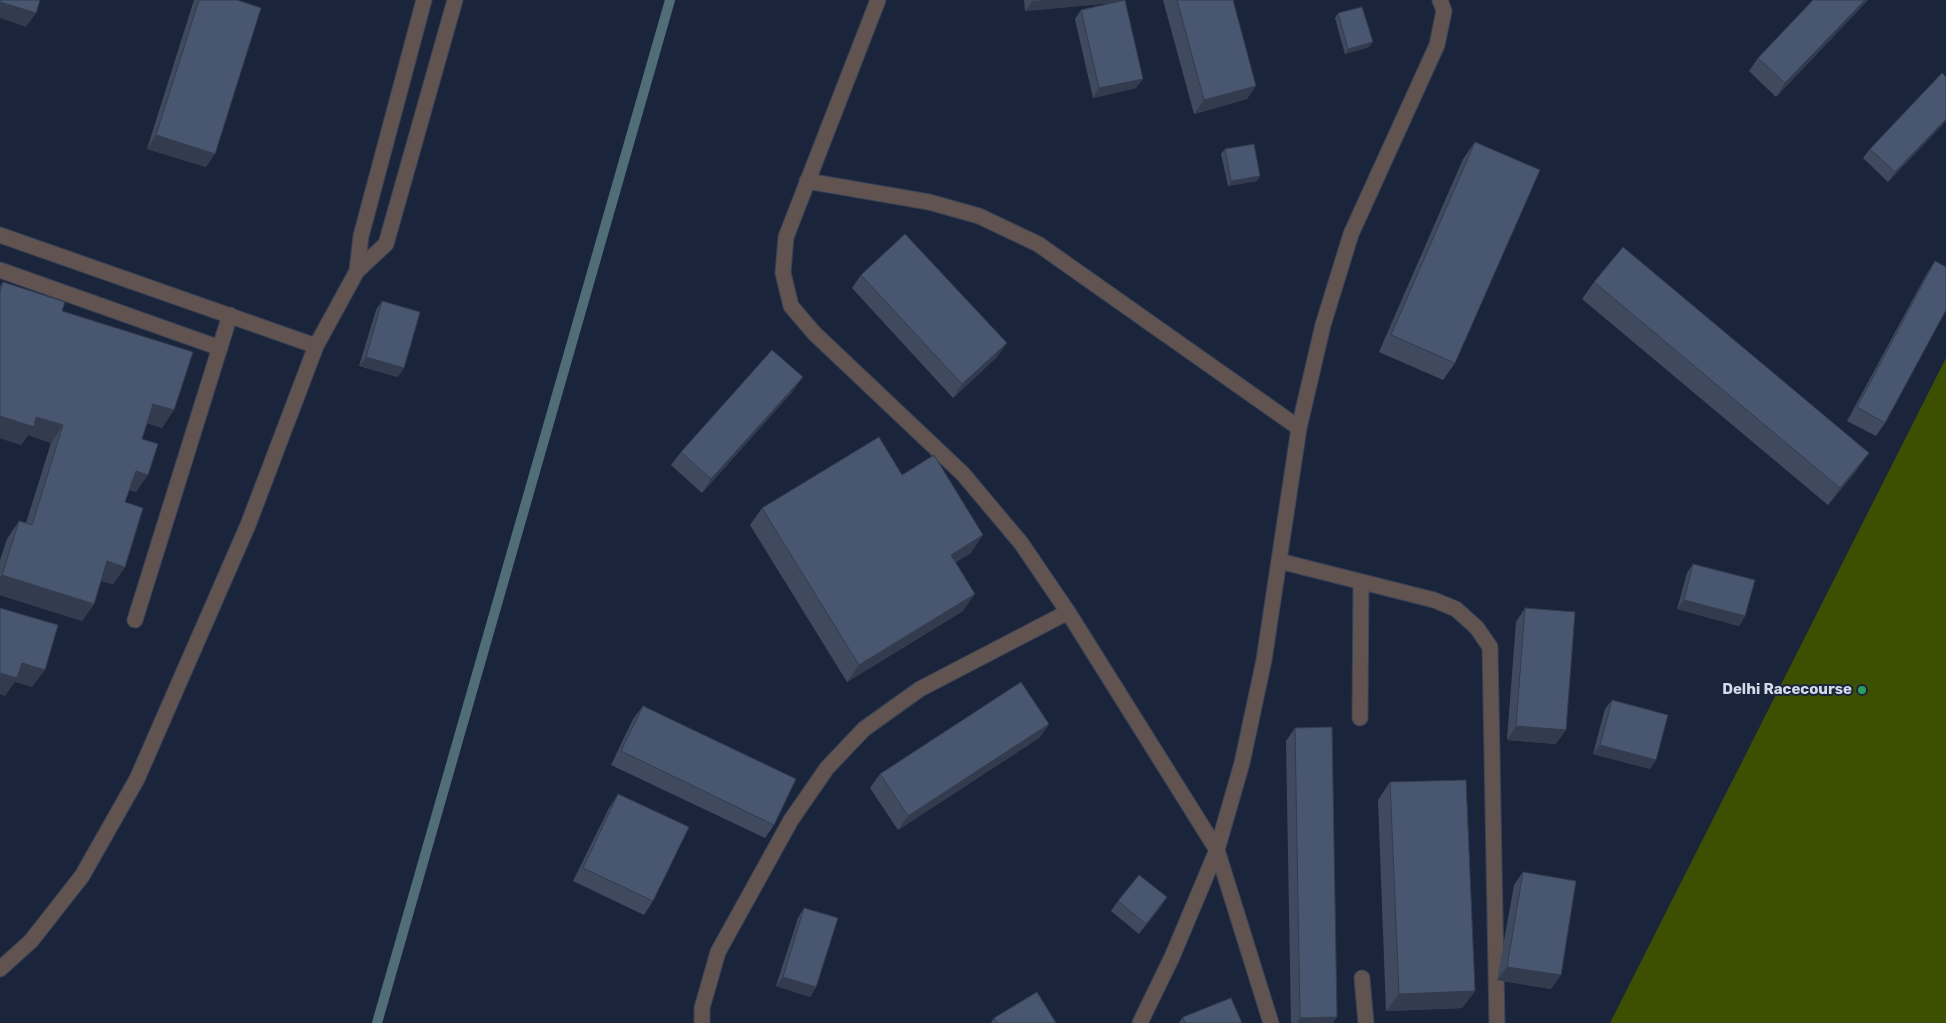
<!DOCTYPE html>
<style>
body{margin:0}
canvas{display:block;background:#1a253b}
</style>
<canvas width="1946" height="1023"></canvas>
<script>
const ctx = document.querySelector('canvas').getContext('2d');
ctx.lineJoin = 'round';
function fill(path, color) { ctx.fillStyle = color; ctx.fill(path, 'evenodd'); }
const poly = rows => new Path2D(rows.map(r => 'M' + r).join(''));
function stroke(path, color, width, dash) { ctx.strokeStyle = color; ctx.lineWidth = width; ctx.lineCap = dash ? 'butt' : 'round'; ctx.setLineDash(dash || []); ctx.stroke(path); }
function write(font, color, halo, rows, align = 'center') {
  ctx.font = font + ' Rubik,sans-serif'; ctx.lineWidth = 4; ctx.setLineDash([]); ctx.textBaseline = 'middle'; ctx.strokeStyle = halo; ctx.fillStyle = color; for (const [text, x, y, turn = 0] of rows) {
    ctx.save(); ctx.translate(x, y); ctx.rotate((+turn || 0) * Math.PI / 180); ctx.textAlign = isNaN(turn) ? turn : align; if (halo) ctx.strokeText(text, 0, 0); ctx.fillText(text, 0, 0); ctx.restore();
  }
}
const green = poly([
 [1946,358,1946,1023,1610,1023]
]);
const stream = poly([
 [377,1023,670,0]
]);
const lane = poly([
 [0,235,316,346],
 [0,270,220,348],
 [357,271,361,236,424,0],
 [135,620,230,315],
 [0,969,31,941,82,876,137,779,248,525,316,346,357,271,386,244,455,0]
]);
const street = poly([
 [878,0,786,237,783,273,791,306,814,333,963,474,1021,543,1068,612,1217,850,1172,957,1140,1023],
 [807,181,929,202,979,216,1038,244,1299,428,1264,660,1242,763,1217,850,1271,1023],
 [1299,428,1323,325,1351,234,1437,45,1444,11,1440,0],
 [1279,561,1434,600,1456,609,1477,628,1490,647,1497,1023],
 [1360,718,1361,582],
 [1362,978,1366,1023],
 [702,1023,702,1008,718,952,791,820,827,768,864,729,920,689,1068,612]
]);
const wall = poly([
 [194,0,237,0,206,167,147,149,193,3],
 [1024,0,1125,0,1136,88,1093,98,1075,19,1081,10,1112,3,1025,11],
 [1163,0,1233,0,1247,99,1194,114],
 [1868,0,1776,97,1749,71,1758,58],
 [1338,13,1369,47,1345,54,1335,18],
 [1946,77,1946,121,1888,182,1863,158,1870,149],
 [1475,142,1455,363,1443,380,1379,352,1463,159],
 [1225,149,1257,181,1228,186,1221,154],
 [1935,261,1885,423,1876,436,1847,421,1926,275],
 [861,275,997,357,953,398,852,288],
 [3,282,62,311,162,428,147,423,142,439,136,492,129,490,125,502,125,567,113,584,101,581,94,604,82,621,0,595,0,560,7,539,19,521,26,523,51,443,28,435,21,445,0,438,0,286],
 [1594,282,1857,470,1828,505,1582,299],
 [382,301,398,377,359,366,376,310],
 [793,391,702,493,671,465,681,452],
 [902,475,971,553,956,562,963,611,847,682,750,525,762,508],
 [1693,564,1745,616,1739,626,1677,609,1687,573],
 [1525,608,1556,744,1507,740,1516,622],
 [1612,700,1650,769,1593,754,1605,709],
 [643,706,774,825,765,838,611,765,633,719],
 [1049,724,1039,738,898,830,870,788,880,774],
 [1295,728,1333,1023,1291,1023,1286,741],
 [1390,782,1475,991,1462,1008,1386,1011,1378,800],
 [618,794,653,901,644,915,573,881,609,808],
 [1523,872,1551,989,1497,980,1514,885],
 [1167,897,1139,934,1111,911,1118,901],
 [804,908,816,987,810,997,776,986,798,918],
 [1183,1017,1242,1023,1179,1023],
 [994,1018,1056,1023,991,1023]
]);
const shadedWall = poly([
 [1048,0,1124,0,1123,2,1025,11,1032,2],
 [1865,0,1868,0,1776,97,1785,83],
 [0,2,36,13,26,27,0,18],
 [1373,42,1369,47,1345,54,1348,49],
 [1143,79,1136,88,1093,98,1099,88],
 [1256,86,1247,99,1194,114,1204,100],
 [1946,119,1946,121,1888,182,1895,172],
 [156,135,215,154,206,167,147,149],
 [1260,176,1257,181,1228,186,1231,181],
 [1007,343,997,357,953,398,962,384],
 [366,357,404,368,398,377,359,366],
 [803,377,793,391,702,493,711,479],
 [153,404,174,410,162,428,140,421],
 [0,416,36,417,63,425,51,443,28,435,21,445,0,438],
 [1869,453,1857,470,1828,505,1840,488],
 [136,471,148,475,136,492,123,488],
 [983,535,971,553,939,572,951,555],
 [107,561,125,567,113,584,95,579],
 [2,575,94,604,82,621,0,595,0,578],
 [975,594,963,611,847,682,859,665],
 [1684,600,1745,616,1739,626,1677,609],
 [22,663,45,670,32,687,15,682,5,696,0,694,0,673],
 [1049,724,1039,738,898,830,908,816],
 [1516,726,1566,730,1556,744,1507,740],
 [1600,745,1656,760,1650,769,1593,754],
 [1167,897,1161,907,1139,934,1146,924],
 [1507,967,1561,975,1551,989,1497,980],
 [783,977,816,987,810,997,776,986],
 [1475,991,1462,1008,1386,1011,1399,994],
 [1337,1017,1333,1023,1297,1023,1300,1018]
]);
const building = poly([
 [0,0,40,0,36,13,0,2,0,0],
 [199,0,237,0,261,8,215,154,156,135,199,0],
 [1032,0,1048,0,1032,2,1032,0],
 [1125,0,1143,79,1099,88,1081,10,1125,0],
 [1177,0,1233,0,1256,86,1204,100,1177,0],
 [1813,0,1865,0,1785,83,1758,58,1813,0],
 [1362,7,1373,42,1348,49,1338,13,1362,7],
 [1942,73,1946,77,1946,119,1895,172,1870,149,1942,73],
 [1475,142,1540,170,1455,363,1391,335,1475,142],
 [1254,144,1260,176,1231,181,1225,149,1254,144],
 [905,234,1007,343,962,384,861,275,905,234],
 [1623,247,1869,453,1840,488,1594,282,1623,247],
 [1935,261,1946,267,1946,310,1885,423,1857,407,1935,261],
 [3,282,65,302,62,311,193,352,174,410,153,404,142,439,158,444,148,475,136,471,125,502,143,508,125,567,107,561,94,604,2,575,19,521,32,525,63,425,36,417,34,427,0,416,0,291,3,282],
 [382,301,420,312,404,368,366,357,382,301],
 [772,350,803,377,711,479,681,452,772,350],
 [879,437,902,475,934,455,983,535,951,555,975,594,859,665,762,508,879,437],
 [1693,564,1755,580,1745,616,1684,600,1693,564],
 [0,608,58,625,45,670,22,663,17,678,0,673,0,608],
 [1525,608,1575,612,1566,730,1516,726,1525,608],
 [1021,682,1049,724,908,816,880,774,1021,682],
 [1612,700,1668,715,1656,760,1600,745,1612,700],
 [643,706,796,779,774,825,621,751,643,706],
 [1332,727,1337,1017,1300,1018,1295,728,1332,727],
 [1466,780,1475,991,1399,994,1390,782,1466,780],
 [618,794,689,827,653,901,583,868,618,794],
 [1523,872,1576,881,1561,975,1507,967,1523,872],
 [1139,875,1167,897,1146,924,1118,901,1139,875],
 [804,908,838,918,816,987,783,977,804,908],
 [1037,992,1056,1023,998,1023,994,1018,1037,992],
 [1231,998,1242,1023,1185,1023,1183,1017,1231,998]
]);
const markers = [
 [1862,690,5,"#2e9e5b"]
];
const poiNames = [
 ["Delhi Racecourse",1852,690]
];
fill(green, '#3d4f01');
stroke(stream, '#506d78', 10);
stroke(lane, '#384257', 17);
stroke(street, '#384257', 17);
stroke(lane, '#615350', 15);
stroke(street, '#615350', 15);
fill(wall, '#3f4a5f');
fill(shadedWall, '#333c4e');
fill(building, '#49566f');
stroke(building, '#333c4e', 1);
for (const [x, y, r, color] of markers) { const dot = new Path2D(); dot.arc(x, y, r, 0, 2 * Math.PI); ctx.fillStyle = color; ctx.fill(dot); stroke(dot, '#1a253b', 2); }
write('bold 15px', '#d3dbea', '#1a253b', poiNames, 'right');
</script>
